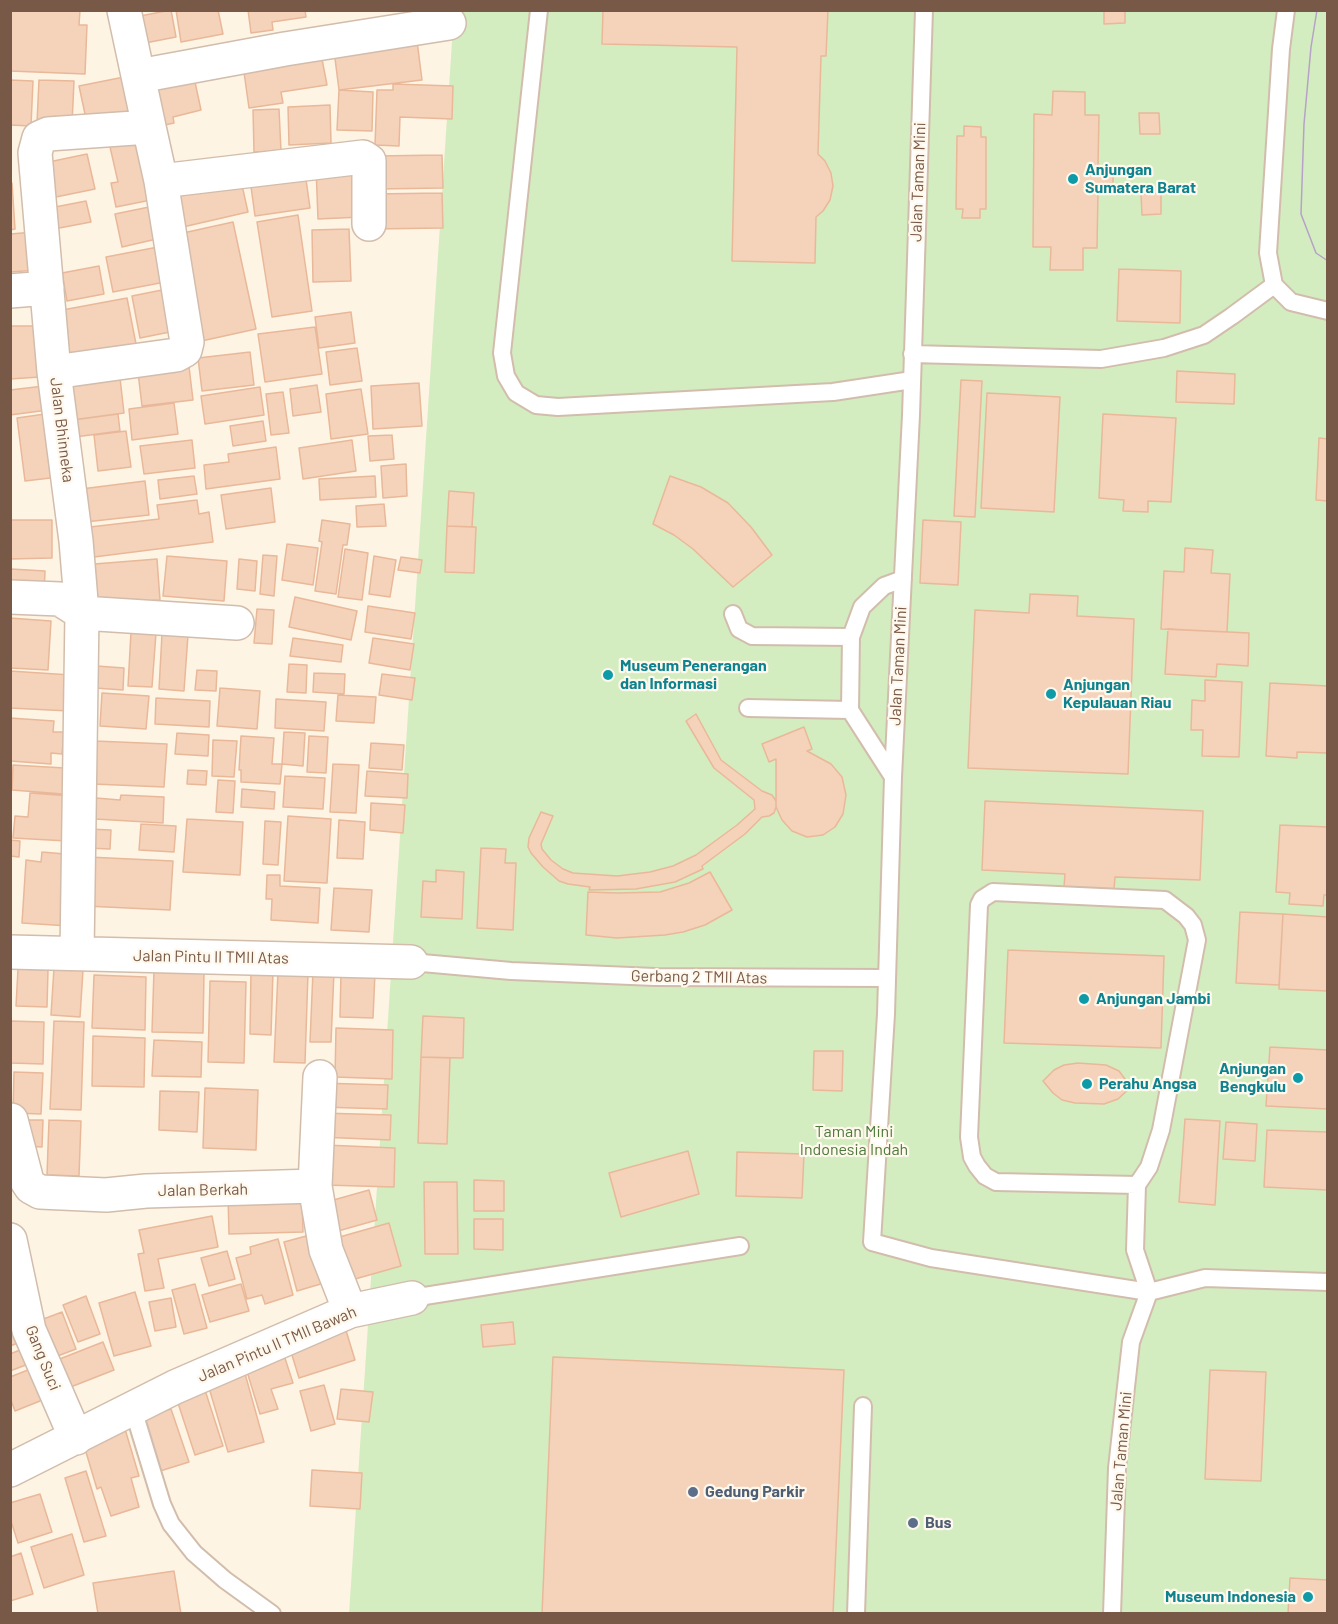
<!DOCTYPE html>
<style>
body{margin:0}
#map{position:relative;width:1338px;height:1624px;overflow:hidden;background:#fef4e4;font-family:Barlow,sans-serif}
canvas{display:block}
.frame{position:absolute;inset:0;border:12px solid #785948;pointer-events:none}
</style>
<div id="map">
<canvas width="1338" height="1624"></canvas>
<div class="frame"></div>
</div>
<script>
const ctx = document.querySelector('canvas').getContext('2d');
ctx.lineJoin = 'round';
function fill(path, color) { ctx.fillStyle = color; ctx.fill(path, 'evenodd'); }
const poly = rows => new Path2D(rows.map(r => 'M' + r).join(''));
function stroke(path, color, width, dash) { ctx.strokeStyle = color; ctx.lineWidth = width; ctx.lineCap = dash ? 'butt' : 'round'; ctx.setLineDash(dash || []); ctx.stroke(path); }
function write(font, color, halo, rows, align = 'center') {
  ctx.font = font + ' Barlow,sans-serif'; ctx.lineWidth = 4.5; ctx.setLineDash([]); ctx.textBaseline = 'middle'; ctx.strokeStyle = halo; ctx.fillStyle = color; for (const [text, x, y, turn = 0] of rows) {
    ctx.save(); ctx.translate(x, y); ctx.rotate((+turn || 0) * Math.PI / 180); ctx.textAlign = isNaN(turn) ? turn : align; if (halo) ctx.strokeText(text, 0, 0); ctx.fillText(text, 0, 0); ctx.restore();
  }
}
const green = poly([
 [454,11,1327,11,1327,1613,349,1614]
]);
const building = poly([
 [10,10,80,10,79,25,87,25,85,74,10,71,10,10],
 [171,10,176,37,140,44,135,17,171,10],
 [176,10,218,10,223,34,181,42,176,10],
 [248,10,305,10,306,17,272,22,273,30,251,33,248,10],
 [603,10,828,10,826,56,821,56,818,154,825,161,831,173,833,186,830,200,823,211,816,217,815,263,732,261,737,47,602,44,603,10],
 [1104,10,1125,10,1125,23,1104,24,1104,10],
 [416,33,422,80,339,90,333,43,416,33],
 [242,58,322,59,327,85,281,92,283,103,249,108,242,58],
 [192,68,201,110,173,117,174,123,160,126,148,76,192,68],
 [124,77,132,119,88,128,79,86,124,77],
 [10,80,33,81,31,126,10,125,10,80],
 [39,80,74,81,72,124,37,123,39,80],
 [393,84,453,86,452,119,400,117,399,146,375,145,377,90,393,90,393,84],
 [339,90,373,92,372,131,337,130,339,90],
 [1053,91,1085,92,1085,115,1099,115,1098,166,1113,166,1113,192,1098,192,1097,248,1083,248,1083,270,1050,270,1051,247,1033,247,1034,114,1052,115,1053,91],
 [330,105,331,143,289,145,288,107,330,105],
 [279,109,281,151,254,152,253,110,279,109],
 [1139,113,1159,113,1160,134,1140,134,1139,113],
 [964,126,981,127,981,137,986,137,986,209,980,209,980,218,962,218,963,209,956,209,957,136,964,136,964,126],
 [139,131,151,200,116,207,111,183,118,182,108,138,139,131],
 [87,154,95,189,51,198,44,163,87,154],
 [442,155,443,188,377,189,376,156,442,155],
 [304,165,310,208,255,216,249,172,304,165],
 [360,167,362,217,318,219,316,168,360,167],
 [239,172,248,212,183,227,174,186,239,172],
 [10,183,12,183,15,229,10,230,10,183],
 [442,193,443,228,373,229,372,194,442,193],
 [1161,193,1161,214,1142,215,1141,194,1161,193],
 [86,201,91,222,54,229,50,208,86,201],
 [154,206,161,238,122,247,115,214,154,206],
 [298,215,312,311,272,317,257,222,298,215],
 [233,222,256,329,197,342,174,235,233,222],
 [349,229,351,281,313,282,312,230,349,229],
 [35,232,38,270,10,272,10,234,35,232],
 [158,247,165,282,113,292,106,257,158,247],
 [99,266,104,294,67,301,62,273,99,266],
 [1119,269,1181,271,1180,323,1117,321,1119,269],
 [162,290,170,332,140,338,132,296,162,290],
 [127,298,136,344,66,358,57,311,127,298],
 [351,312,355,343,319,348,315,317,351,312],
 [10,326,34,326,35,347,39,347,40,377,10,379,10,326],
 [315,327,322,374,265,382,258,334,315,327],
 [357,348,362,381,330,385,326,352,357,348],
 [250,352,254,385,202,391,198,358,250,352],
 [188,358,193,400,142,406,137,364,188,358],
 [119,369,124,413,72,420,67,376,119,369],
 [1177,371,1235,374,1234,404,1176,402,1177,371],
 [961,380,982,381,975,517,954,516,961,380],
 [419,383,422,426,373,429,371,386,419,383],
 [317,385,321,412,293,416,290,389,317,385],
 [44,386,48,410,10,415,10,390,44,386],
 [260,387,264,415,205,424,201,396,260,387],
 [361,389,368,434,331,439,326,394,361,389],
 [283,392,289,433,271,435,266,394,283,392],
 [987,393,1060,397,1054,512,981,508,987,393],
 [174,403,178,434,132,440,129,409,174,403],
 [52,413,59,477,25,481,17,418,52,413],
 [118,414,120,431,75,437,73,420,118,414],
 [1103,414,1176,418,1171,502,1148,501,1148,512,1123,511,1124,500,1099,498,1103,414],
 [263,421,266,441,233,446,230,426,263,421],
 [126,431,131,467,98,471,94,435,126,431],
 [392,435,394,459,370,461,368,436,392,435],
 [1319,438,1328,439,1328,501,1316,500,1319,438],
 [192,440,195,468,144,474,140,446,192,440],
 [352,440,356,471,303,479,299,448,352,440],
 [276,447,280,479,206,489,204,465,229,462,228,454,276,447],
 [406,464,407,496,383,498,381,466,406,464],
 [194,476,197,494,160,499,158,480,194,476],
 [375,476,376,497,320,500,319,479,375,476],
 [670,476,701,487,728,503,751,527,772,555,733,587,693,549,674,535,653,524,670,476],
 [145,481,149,515,85,522,81,489,145,481],
 [271,488,275,522,226,529,221,495,271,488],
 [449,491,474,493,472,527,447,526,449,491],
 [197,500,199,514,209,512,213,542,94,557,90,527,159,519,157,505,197,500],
 [384,504,386,526,357,527,356,506,384,504],
 [10,520,52,520,52,558,10,559,10,520],
 [322,520,350,524,347,545,343,545,336,594,315,591,322,542,319,541,322,520],
 [923,520,961,522,958,585,920,583,923,520],
 [447,526,476,527,474,573,445,572,447,526],
 [287,544,318,548,313,585,282,580,287,544],
 [1185,548,1213,550,1211,573,1230,574,1227,632,1161,629,1164,571,1184,572,1185,548],
 [345,549,368,553,362,600,338,597,345,549],
 [263,555,277,556,274,596,260,594,263,555],
 [167,556,227,561,224,601,163,596,167,556],
 [374,556,396,560,390,597,369,594,374,556],
 [401,557,422,560,420,573,398,570,401,557],
 [157,559,160,600,85,606,82,565,157,559],
 [239,559,257,561,255,591,237,589,239,559],
 [11,569,45,571,44,595,10,593,11,569],
 [1030,594,1078,596,1077,616,1134,619,1128,774,968,768,975,610,1029,613,1030,594],
 [295,597,357,611,351,640,289,627,295,597],
 [368,606,415,613,411,639,365,632,368,606],
 [257,609,274,610,272,644,254,643,257,609],
 [10,618,51,621,48,670,10,668,10,618],
 [1168,629,1249,633,1248,666,1217,664,1216,677,1165,674,1168,629],
 [131,632,156,633,152,687,128,686,131,632],
 [162,634,188,635,184,691,159,689,162,634],
 [293,638,343,645,341,662,290,656,293,638],
 [373,638,414,644,410,670,369,663,373,638],
 [289,664,307,665,306,693,287,692,289,664],
 [97,666,124,668,123,690,95,688,97,666],
 [197,670,217,671,216,691,195,690,197,670],
 [10,671,71,675,69,711,10,708,10,671],
 [314,673,345,674,344,694,313,692,314,673],
 [382,674,415,678,412,700,379,695,382,674],
 [1205,680,1242,682,1239,757,1202,756,1203,730,1191,730,1192,700,1205,701,1205,680],
 [1270,683,1328,686,1328,753,1297,752,1297,758,1266,756,1270,683],
 [220,688,260,691,257,729,217,726,220,688],
 [102,693,149,696,146,729,100,726,102,693],
 [338,695,376,697,374,723,336,721,338,695],
 [156,698,210,701,209,727,155,724,156,698],
 [276,699,326,702,324,731,275,728,276,699],
 [696,714,721,760,762,791,772,795,776,801,776,807,774,813,769,816,762,817,745,834,702,866,703,869,675,882,636,889,589,890,590,887,568,884,559,881,543,867,531,853,528,847,529,838,541,812,553,816,541,844,542,849,551,860,563,869,573,873,617,876,650,872,673,866,696,855,737,825,755,809,754,800,714,768,686,721,696,714],
 [10,718,54,721,53,732,64,732,62,754,51,753,51,764,10,761,10,718],
 [804,727,812,749,807,751,831,764,842,777,846,795,843,814,835,827,823,835,807,837,792,831,782,820,776,807,776,759,769,762,762,744,804,727],
 [284,732,305,733,303,766,282,764,284,732],
 [177,733,209,735,208,756,175,754,177,733],
 [241,736,274,738,272,764,282,764,280,784,241,782,241,770,239,770,241,736],
 [309,736,328,737,326,773,307,772,309,736],
 [213,740,237,741,234,777,212,776,213,740],
 [95,741,167,744,164,787,93,784,95,741],
 [371,743,404,745,402,770,369,768,371,743],
 [333,764,359,765,356,813,330,812,333,764],
 [13,765,65,768,63,794,12,790,13,765],
 [188,770,207,771,206,785,187,784,188,770],
 [367,771,408,774,407,798,365,796,367,771],
 [285,776,325,778,323,809,283,807,285,776],
 [218,780,235,781,233,813,216,812,218,780],
 [242,789,275,792,274,809,241,807,242,789],
 [30,793,71,796,67,841,13,838,15,816,28,817,30,793],
 [121,795,164,797,163,823,95,819,96,798,120,800,121,795],
 [985,801,1203,811,1200,880,1115,877,1114,889,1064,887,1065,874,982,870,985,801],
 [371,803,405,805,403,833,370,830,371,803],
 [288,816,331,819,327,883,284,881,288,816],
 [187,819,243,822,240,875,183,872,187,819],
 [339,820,365,822,363,859,337,858,339,820],
 [265,821,281,822,278,865,263,864,265,821],
 [141,824,176,826,174,852,139,850,141,824],
 [1280,825,1328,827,1328,895,1324,895,1323,906,1289,904,1290,893,1276,892,1280,825],
 [87,829,111,830,110,849,86,848,87,829],
 [10,840,20,841,19,857,10,856,10,840],
 [481,848,506,849,505,863,516,863,513,930,477,928,481,848],
 [42,852,65,854,69,926,22,923,26,860,41,862,42,852],
 [88,857,173,861,170,910,85,906,88,857],
 [436,870,464,872,462,919,421,917,423,881,436,882,436,870],
 [710,872,732,910,705,925,683,932,665,935,617,938,586,935,588,892,617,893,660,892,689,883,710,872],
 [267,875,280,875,280,886,320,888,318,923,271,920,272,899,266,899,267,875],
 [334,888,372,890,369,932,331,930,334,888],
 [1240,912,1283,914,1279,985,1236,983,1240,912],
 [1283,914,1328,917,1328,991,1279,989,1283,914],
 [1008,950,1164,956,1161,1048,1004,1043,1008,950],
 [54,968,83,970,80,1017,51,1015,54,968],
 [18,969,48,970,47,1007,16,1006,18,969],
 [154,970,204,972,203,1033,152,1032,154,970],
 [251,970,273,971,271,1035,250,1034,251,970],
 [313,971,334,972,331,1042,310,1042,313,971],
 [278,972,308,973,305,1063,274,1062,278,972],
 [341,972,375,973,373,1018,340,1017,341,972],
 [94,975,146,977,145,1030,92,1028,94,975],
 [210,981,246,982,244,1063,208,1062,210,981],
 [423,1016,464,1018,463,1058,421,1057,423,1016],
 [10,1021,44,1022,43,1064,10,1063,10,1021],
 [54,1021,84,1022,81,1110,50,1109,54,1021],
 [336,1028,393,1030,392,1079,335,1077,336,1028],
 [93,1036,145,1038,144,1087,92,1086,93,1036],
 [154,1040,202,1042,201,1077,152,1076,154,1040],
 [1270,1047,1328,1050,1328,1109,1266,1106,1270,1047],
 [814,1051,843,1051,842,1091,813,1090,814,1051],
 [421,1057,450,1058,447,1144,418,1143,421,1057],
 [1078,1063,1106,1065,1119,1071,1131,1087,1118,1099,1104,1104,1075,1103,1062,1100,1053,1093,1043,1081,1054,1070,1064,1065,1078,1063],
 [14,1072,43,1073,41,1114,13,1113,14,1072],
 [320,1083,388,1085,387,1109,320,1107,320,1083],
 [205,1088,258,1090,256,1150,203,1148,205,1088],
 [160,1091,199,1092,197,1132,159,1130,160,1091],
 [321,1113,391,1115,390,1140,320,1137,321,1113],
 [1185,1119,1220,1121,1215,1205,1179,1202,1185,1119],
 [27,1120,43,1120,42,1147,26,1146,27,1120],
 [49,1120,81,1121,79,1176,47,1175,49,1120],
 [1226,1122,1257,1124,1255,1161,1223,1159,1226,1122],
 [1267,1130,1328,1132,1328,1190,1264,1187,1267,1130],
 [325,1145,395,1148,394,1187,324,1185,325,1145],
 [688,1151,699,1194,621,1217,609,1173,688,1151],
 [737,1152,804,1154,802,1198,736,1196,737,1152],
 [474,1180,504,1181,504,1211,474,1211,474,1180],
 [424,1182,457,1182,458,1254,425,1254,424,1182],
 [369,1190,377,1220,331,1233,323,1203,369,1190],
 [302,1194,303,1232,229,1234,228,1196,302,1194],
 [212,1216,218,1247,158,1259,164,1288,145,1291,138,1254,144,1253,139,1230,212,1216],
 [474,1219,503,1219,503,1250,474,1249,474,1219],
 [389,1223,401,1266,341,1283,329,1240,389,1223],
 [310,1235,324,1283,297,1291,284,1242,310,1235],
 [278,1239,293,1295,265,1304,262,1295,247,1299,236,1258,251,1254,250,1247,278,1239],
 [227,1251,235,1279,209,1286,201,1258,227,1251],
 [195,1284,207,1328,184,1334,172,1290,195,1284],
 [241,1284,249,1311,210,1322,202,1295,241,1284],
 [135,1292,151,1346,114,1356,99,1303,135,1292],
 [86,1296,100,1334,78,1342,63,1305,86,1296],
 [171,1298,176,1327,155,1331,149,1302,171,1298],
 [62,1312,76,1349,47,1360,33,1323,62,1312],
 [513,1322,515,1344,483,1347,481,1325,513,1322],
 [20,1323,26,1340,10,1346,10,1326,20,1323],
 [344,1324,355,1360,299,1378,288,1342,344,1324],
 [103,1342,114,1370,63,1390,52,1362,103,1342],
 [25,1348,31,1363,10,1371,10,1354,25,1348],
 [282,1349,293,1383,271,1389,278,1409,260,1414,244,1362,282,1349],
 [553,1357,844,1370,833,1614,542,1614,553,1357],
 [33,1368,45,1399,15,1411,10,1398,10,1377,33,1368],
 [244,1370,264,1442,228,1452,207,1381,244,1370],
 [1210,1370,1266,1372,1261,1481,1205,1479,1210,1370],
 [324,1385,335,1424,311,1431,300,1391,324,1385],
 [341,1389,373,1392,369,1422,337,1419,341,1389],
 [205,1390,223,1446,195,1455,177,1400,205,1390],
 [171,1409,189,1462,157,1472,140,1419,171,1409],
 [125,1429,139,1476,131,1478,139,1507,111,1516,101,1487,97,1489,83,1442,125,1429],
 [312,1470,362,1473,360,1509,310,1506,312,1470],
 [86,1471,106,1536,84,1542,65,1478,86,1471],
 [40,1494,52,1532,18,1543,10,1518,10,1503,40,1494],
 [72,1534,84,1575,44,1588,31,1547,72,1534],
 [21,1553,33,1594,10,1601,10,1557,21,1553],
 [174,1571,181,1614,98,1614,93,1583,174,1571],
 [1290,1578,1328,1580,1328,1614,1288,1614,1290,1578]
]);
const lane = poly([
 [539,10,502,353,506,376,516,393,536,405,558,407,833,392,912,380],
 [924,10,911,415,893,777,886,1014,872,1242,931,1258,1149,1292,1205,1278,1328,1282],
 [1286,10,1281,49,1268,253,1274,285,1291,302,1328,311],
 [912,354,1101,359,1164,348,1204,335,1232,316,1274,285],
 [733,614,739,629,752,636,851,637],
 [748,708,850,710],
 [893,777,850,710,851,637,862,607,884,586,903,579],
 [411,962,511,971,655,977,887,978],
 [1137,1185,996,1182,985,1176,977,1166,972,1157,969,1137,979,905,982,899,993,892,1165,900,1186,916,1193,925,1197,940,1161,1130,1149,1167,1137,1185,1135,1250,1149,1292],
 [412,1298,740,1246],
 [133,1409,162,1504,171,1524,194,1553,225,1580,272,1614],
 [856,1614,863,1406],
 [1112,1614,1117,1468,1131,1342,1149,1292]
]);
const street = poly([
 [139,76,285,49,449,23],
 [161,181,363,157,369,161,369,224],
 [10,291,47,288],
 [54,372,176,355,185,350,187,342,161,181,149,127],
 [10,597,60,599,82,613,237,623],
 [10,952,411,962],
 [77,953,82,613,76,541,54,372,35,153,39,138,48,134,149,127,124,10],
 [11,1120,27,1181,31,1187,40,1192,106,1195,146,1191,315,1186,326,1250,350,1311],
 [315,1186,320,1077],
 [10,1240,29,1330,76,1438],
 [10,1470,175,1387,350,1311,412,1298]
]);
const tram = poly([
 [1317,10,1311,47,1304,124,1301,214,1316,253,1328,261]
]);
const markers = [
 [1073,179,6,"#0f9aa8"],
 [608,675,6,"#0f9aa8"],
 [1051,694,6,"#0f9aa8"],
 [1084,999,6,"#0f9aa8"],
 [1298,1078,6,"#0f9aa8"],
 [1087,1084,6,"#0f9aa8"],
 [693,1492,6,"#5c6f8a"],
 [913,1523,6,"#5c6f8a"],
 [1308,1597,6,"#0f9aa8"]
];
const cultureNames = [
 ["Anjungan",1085,170],
 ["Sumatera Barat",1085,188],
 ["Museum Penerangan",620,666],
 ["dan Informasi",620,684],
 ["Anjungan",1063,685],
 ["Kepulauan Riau",1063,703],
 ["Anjungan Jambi",1096,999],
 ["Anjungan",1286,1069,"right"],
 ["Bengkulu",1286,1087,"right"],
 ["Perahu Angsa",1099,1084],
 ["Museum Indonesia",1296,1597,"right"]
];
const streetNames = [
 ["Jalan Taman Mini",918,182,-88],
 ["Jalan Bhinneka",62,430,83],
 ["Jalan Taman Mini",898,666,-87],
 ["Jalan Pintu II TMII Atas",211,957,1],
 ["Gerbang 2 TMII Atas",699,977,1],
 ["Jalan Berkah",203,1190,-1],
 ["Jalan Pintu II TMII Bawah",277,1344,-23],
 ["Gang Suci",43,1358,68],
 ["Jalan Taman Mini",1121,1451,-85]
];
const parkNames = [
 ["Taman Mini",854,1132],
 ["Indonesia Indah",854,1150]
];
const serviceNames = [
 ["Gedung Parkir",705,1492],
 ["Bus",925,1523]
];
fill(green, '#d3edc1');
fill(building, '#f5d2ba');
stroke(building, '#e9b899', 1.5);
stroke(lane, '#d2bdac', 20);
stroke(street, '#d2bdac', 36);
stroke(lane, '#fff', 16);
stroke(street, '#fff', 33);
stroke(tram, '#b7a1c8', 1.5);
for (const [x, y, r, color] of markers) { const dot = new Path2D(); dot.arc(x, y, r, 0, 2 * Math.PI); ctx.fillStyle = color; ctx.fill(dot); stroke(dot, '#fff8ec', 2); }
write('bold 16px', '#0d838f', '#fff8ec', cultureNames, 'left');
write('16px', '#785948', '#fff8ec', streetNames);
write('16px', '#4d793c', '#fff8ec', parkNames);
write('bold 16px', '#4e5e75', '#fff8ec', serviceNames, 'left');
</script>
